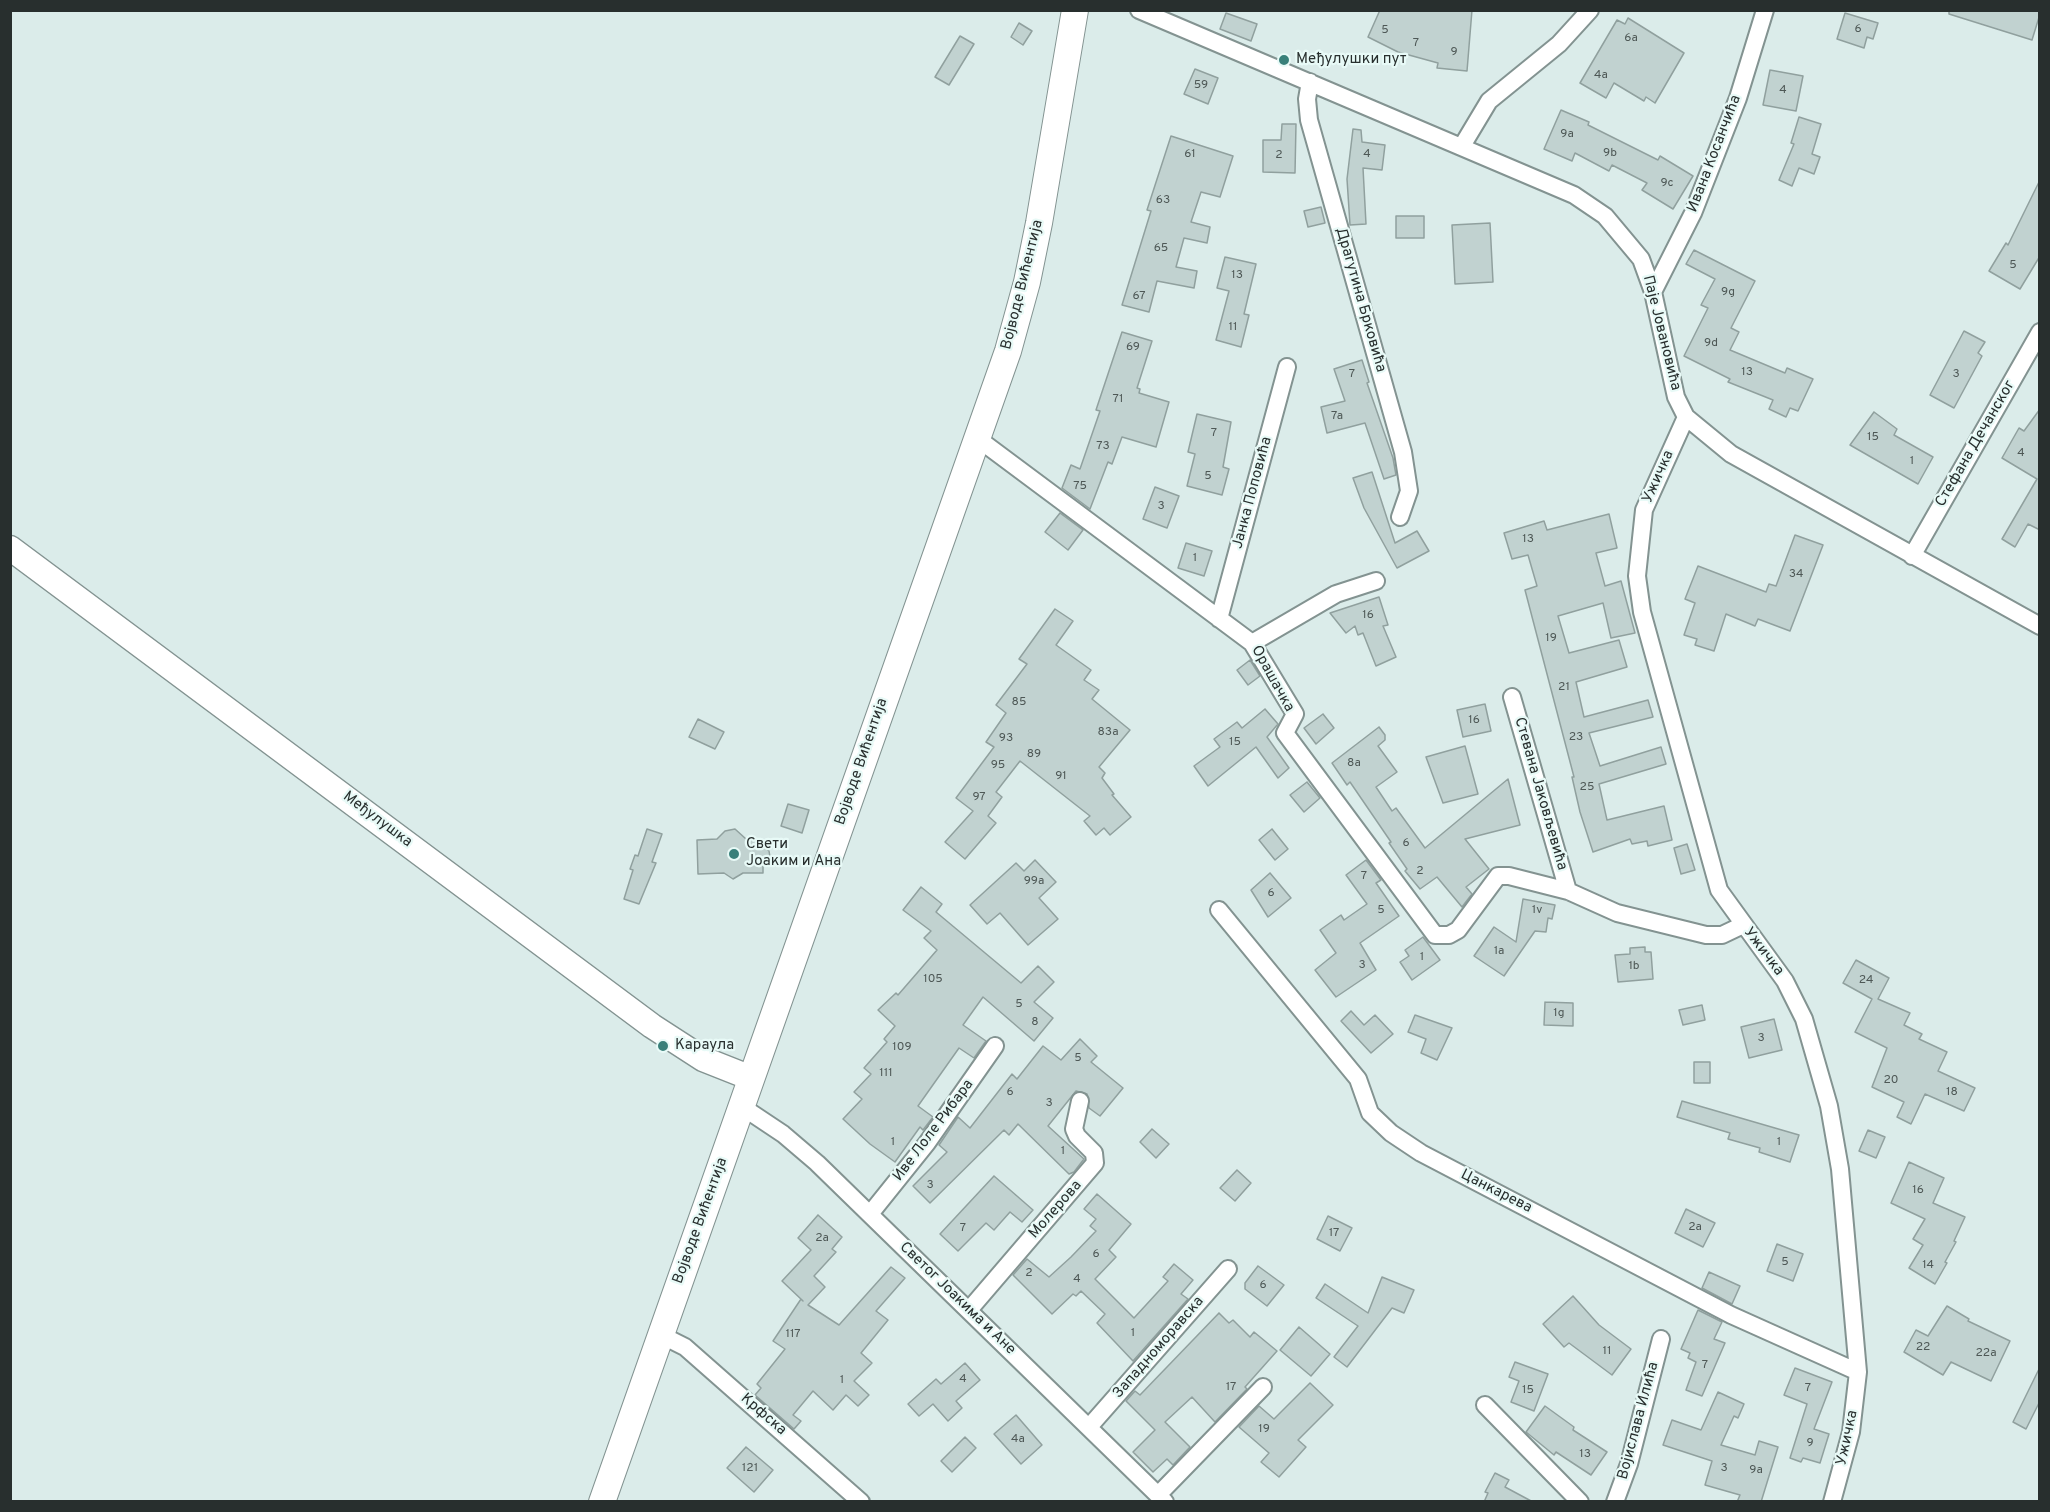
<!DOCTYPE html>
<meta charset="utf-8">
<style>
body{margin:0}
#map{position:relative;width:2050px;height:1512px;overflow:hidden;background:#dbecea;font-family:Overpass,sans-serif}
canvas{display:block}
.frame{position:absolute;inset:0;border:12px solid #282f2e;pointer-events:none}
</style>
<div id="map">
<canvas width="2050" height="1512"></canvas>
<div class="frame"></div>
</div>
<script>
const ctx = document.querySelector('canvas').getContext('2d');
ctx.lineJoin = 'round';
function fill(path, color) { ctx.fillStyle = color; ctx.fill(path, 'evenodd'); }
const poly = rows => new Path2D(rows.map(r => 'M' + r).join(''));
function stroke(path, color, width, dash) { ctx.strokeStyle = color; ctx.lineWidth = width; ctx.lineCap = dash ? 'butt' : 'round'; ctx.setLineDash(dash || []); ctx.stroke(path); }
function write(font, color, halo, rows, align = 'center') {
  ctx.font = font + ' Overpass,sans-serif'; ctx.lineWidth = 4.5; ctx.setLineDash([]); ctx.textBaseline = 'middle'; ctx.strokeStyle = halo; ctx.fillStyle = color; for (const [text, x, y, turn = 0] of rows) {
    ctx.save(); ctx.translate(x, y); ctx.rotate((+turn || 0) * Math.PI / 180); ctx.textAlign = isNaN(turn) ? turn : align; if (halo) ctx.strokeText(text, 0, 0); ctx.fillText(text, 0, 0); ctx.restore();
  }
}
const building = poly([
 [1380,10,1472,10,1467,71,1437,68,1438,63,1398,52,1368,37,1380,10],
 [1949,10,2040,10,2040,14,2032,40,1949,14,1949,10],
 [1226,13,1257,24,1251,41,1220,29,1226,13],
 [1845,13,1878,23,1873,39,1867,37,1864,48,1837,39,1845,13],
 [1628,18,1684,53,1655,103,1646,97,1644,101,1614,83,1606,98,1580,83,1617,20,1625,24,1628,18],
 [1019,23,1032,31,1023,45,1011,37,1019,23],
 [960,36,974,44,949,85,935,77,960,36],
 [1195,69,1218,78,1208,104,1184,94,1195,69],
 [1770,70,1803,76,1796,111,1763,105,1770,70],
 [1561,110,1589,122,1588,125,1658,160,1660,156,1693,176,1673,209,1642,190,1647,183,1612,165,1609,171,1575,153,1572,161,1544,149,1561,110],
 [1799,117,1821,124,1812,154,1820,157,1814,174,1799,168,1792,186,1779,180,1794,144,1791,143,1799,117],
 [1282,124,1296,124,1295,173,1263,172,1263,140,1281,140,1282,124],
 [1353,129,1361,130,1362,142,1385,145,1382,170,1363,168,1366,224,1350,225,1347,179,1353,129],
 [1171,136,1233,156,1220,197,1201,192,1191,222,1210,227,1207,243,1184,238,1176,267,1197,271,1194,288,1157,281,1149,312,1122,305,1151,211,1147,210,1171,136],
 [2040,180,2040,256,2020,289,1989,271,2006,243,2008,245,2040,180],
 [1321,207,1325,223,1308,227,1304,211,1321,207],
 [1396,216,1424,216,1424,238,1396,238,1396,216],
 [1490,223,1493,282,1455,284,1452,225,1490,223],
 [1694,250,1755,281,1731,328,1739,332,1730,350,1785,373,1787,368,1813,379,1798,411,1790,408,1786,417,1769,409,1773,400,1728,382,1730,379,1684,356,1708,308,1701,305,1715,279,1686,264,1694,250],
 [1225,257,1256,264,1244,314,1249,315,1241,347,1216,340,1229,291,1217,288,1225,257],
 [1964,331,1985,342,1978,353,1982,356,1954,408,1930,395,1964,331],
 [1122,332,1152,341,1137,388,1140,389,1139,393,1169,402,1156,447,1122,437,1112,464,1108,462,1090,509,1062,488,1071,465,1080,469,1100,411,1096,410,1122,332],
 [1362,360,1369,382,1367,383,1393,458,1396,475,1384,479,1365,423,1327,433,1321,407,1345,401,1334,369,1362,360],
 [2040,409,2040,530,2028,524,2015,547,2002,539,2037,479,2002,458,2019,428,2024,431,2040,409],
 [1874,412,1897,429,1894,435,1933,457,1918,484,1850,445,1874,412],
 [1197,414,1231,422,1223,467,1229,469,1222,495,1187,486,1195,454,1188,452,1197,414],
 [1372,472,1395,543,1417,531,1429,551,1397,568,1364,508,1353,478,1372,472],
 [1155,487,1179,496,1167,528,1143,519,1155,487],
 [1060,513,1083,530,1068,550,1045,532,1060,513],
 [1609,514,1617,548,1596,553,1605,586,1621,581,1635,633,1611,638,1603,603,1558,616,1569,653,1619,640,1627,667,1576,682,1584,717,1648,700,1653,717,1589,733,1600,766,1661,747,1666,764,1599,784,1607,820,1664,806,1672,840,1648,846,1647,841,1632,844,1630,839,1593,852,1580,812,1572,777,1574,777,1525,590,1537,586,1528,555,1512,559,1504,533,1544,521,1547,530,1609,514],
 [1795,535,1823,545,1790,631,1758,619,1755,626,1726,614,1714,651,1695,645,1697,639,1684,635,1695,603,1685,599,1698,566,1766,592,1769,584,1776,586,1795,535],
 [1186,543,1212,551,1204,576,1178,568,1186,543],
 [1379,597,1388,625,1383,626,1396,657,1376,666,1363,633,1358,635,1355,626,1346,633,1330,613,1379,597],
 [1055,609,1073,621,1056,645,1091,670,1084,680,1099,690,1092,699,1130,730,1099,767,1105,773,1102,778,1114,794,1112,795,1131,817,1110,835,1104,828,1096,835,1084,821,1090,816,1020,761,996,792,1002,797,988,816,996,823,965,859,945,842,973,811,956,798,994,747,986,742,1006,713,996,705,1027,664,1019,659,1055,609],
 [1250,660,1260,676,1248,685,1237,670,1250,660],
 [1485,704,1491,731,1463,737,1457,710,1485,704],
 [1265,709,1278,724,1267,737,1289,768,1278,778,1256,747,1208,786,1194,766,1220,747,1214,739,1237,722,1242,728,1265,709],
 [1323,714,1334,728,1316,744,1304,728,1323,714],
 [698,719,724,732,715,749,689,737,698,719],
 [1379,727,1385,735,1385,740,1378,746,1397,772,1376,787,1392,811,1396,808,1425,848,1508,779,1520,825,1465,839,1489,869,1466,887,1472,894,1462,907,1437,877,1420,889,1405,871,1407,869,1389,843,1391,842,1350,782,1347,785,1332,763,1379,727],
 [1465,746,1478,794,1443,803,1426,757,1465,746],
 [1307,782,1320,798,1304,812,1290,795,1307,782],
 [788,804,809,810,802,833,781,826,788,804],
 [647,829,662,834,652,862,656,863,639,904,624,899,633,870,630,869,635,855,638,856,647,829],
 [735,829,746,839,755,839,769,851,770,857,763,866,763,873,743,873,733,879,724,873,698,874,697,840,717,839,725,831,735,829],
 [1272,829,1288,849,1275,860,1259,840,1272,829],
 [1687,844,1695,870,1681,874,1674,848,1687,844],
 [1035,860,1056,882,1039,898,1058,919,1028,945,1000,913,987,924,970,905,1016,863,1024,871,1035,860],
 [1366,860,1381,880,1376,883,1399,916,1360,943,1376,970,1336,997,1315,970,1336,953,1320,930,1341,915,1344,920,1367,904,1346,875,1366,860],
 [1270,873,1291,898,1268,917,1251,890,1270,873],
 [921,887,942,904,936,912,1021,983,1038,966,1054,982,1034,1002,1053,1018,1034,1041,983,997,963,1025,986,1041,974,1058,959,1048,918,1106,933,1117,923,1130,920,1127,895,1162,870,1144,843,1119,862,1099,854,1092,871,1074,864,1068,887,1042,884,1039,895,1026,878,1010,896,993,898,995,937,950,924,938,931,931,903,910,921,887],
 [1523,899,1555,905,1552,919,1548,918,1546,932,1535,931,1504,976,1474,956,1494,927,1516,942,1523,899],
 [1423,937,1440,960,1412,980,1400,962,1409,956,1405,950,1423,937],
 [1645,947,1645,952,1651,952,1653,979,1618,982,1615,955,1630,954,1630,948,1645,947],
 [1856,960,1889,978,1878,999,1910,1013,1904,1025,1922,1034,1919,1039,1947,1052,1938,1071,1975,1088,1964,1111,1925,1094,1911,1124,1897,1117,1904,1102,1872,1087,1887,1048,1855,1032,1872,999,1843,983,1856,960],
 [1545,1002,1573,1003,1573,1026,1544,1025,1545,1002],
 [1702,1005,1705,1020,1683,1025,1679,1010,1702,1005],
 [1351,1011,1364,1025,1375,1015,1393,1034,1371,1053,1341,1021,1351,1011],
 [1415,1015,1452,1028,1437,1060,1421,1053,1426,1039,1408,1032,1415,1015],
 [1774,1019,1782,1050,1749,1058,1741,1027,1774,1019],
 [1080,1039,1097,1056,1091,1062,1123,1088,1100,1116,1089,1108,1087,1094,1076,1091,1048,1126,1084,1159,1074,1172,1069,1174,1018,1124,1009,1135,1004,1130,930,1203,913,1186,947,1152,939,1145,958,1117,970,1128,1012,1074,1017,1079,1043,1046,1061,1060,1080,1039],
 [1694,1062,1710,1062,1710,1083,1694,1083,1694,1062],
 [1682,1101,1799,1135,1790,1162,1759,1152,1760,1148,1728,1139,1730,1133,1677,1117,1682,1101],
 [1152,1129,1169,1144,1156,1158,1140,1142,1152,1129],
 [1868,1130,1885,1137,1876,1158,1859,1151,1868,1130],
 [1909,1162,1944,1178,1933,1203,1965,1217,1954,1241,1956,1242,1945,1262,1947,1263,1935,1284,1909,1268,1923,1245,1913,1239,1925,1219,1891,1203,1909,1162],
 [1237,1170,1251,1183,1235,1201,1220,1188,1237,1170],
 [994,1176,1033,1210,1022,1222,1010,1212,994,1230,986,1223,958,1251,940,1234,994,1176],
 [1097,1194,1131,1224,1109,1250,1116,1257,1095,1279,1134,1318,1168,1281,1163,1277,1174,1264,1193,1280,1181,1294,1188,1299,1133,1361,1097,1323,1105,1314,1081,1291,1076,1296,1073,1294,1052,1314,1013,1275,1027,1259,1049,1277,1071,1257,1096,1231,1090,1226,1096,1219,1084,1209,1097,1194],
 [1686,1209,1715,1223,1703,1247,1675,1233,1686,1209],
 [818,1215,842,1237,832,1249,836,1252,814,1276,825,1287,808,1305,839,1325,891,1267,905,1278,876,1311,888,1320,861,1353,872,1363,854,1381,869,1395,858,1406,846,1395,833,1410,813,1391,793,1415,801,1421,794,1429,755,1395,761,1388,757,1384,785,1349,773,1341,801,1299,803,1301,782,1281,811,1250,798,1238,818,1215],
 [1328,1216,1352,1228,1340,1251,1317,1239,1328,1216],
 [1777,1244,1803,1254,1793,1281,1767,1271,1777,1244],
 [1258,1266,1284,1285,1267,1306,1245,1289,1245,1283,1258,1266],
 [1709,1272,1740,1286,1732,1304,1702,1288,1709,1272],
 [1382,1277,1414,1290,1404,1313,1392,1308,1347,1367,1334,1357,1358,1326,1316,1298,1325,1284,1368,1313,1382,1277],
 [1573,1296,1599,1325,1631,1349,1612,1375,1569,1343,1564,1347,1543,1324,1573,1296],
 [1947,1306,1969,1319,1968,1321,2010,1341,1991,1381,1951,1362,1943,1375,1904,1352,1916,1330,1928,1336,1947,1306],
 [1698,1310,1722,1322,1714,1339,1725,1343,1702,1396,1686,1390,1696,1362,1688,1358,1690,1353,1681,1349,1698,1310],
 [1219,1313,1229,1323,1233,1320,1250,1337,1254,1332,1277,1351,1245,1387,1247,1389,1215,1422,1192,1397,1165,1422,1190,1447,1173,1465,1167,1459,1153,1472,1133,1452,1155,1430,1126,1401,1135,1391,1140,1395,1219,1313],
 [1299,1327,1330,1354,1311,1376,1280,1350,1299,1327],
 [1515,1362,1548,1374,1534,1411,1511,1402,1519,1381,1509,1377,1515,1362],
 [965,1363,980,1380,956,1401,962,1408,948,1421,933,1404,919,1416,908,1404,936,1379,941,1384,965,1363],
 [2040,1367,2040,1401,2026,1429,2013,1422,2040,1367],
 [1795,1368,1832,1382,1814,1429,1829,1434,1820,1463,1803,1458,1801,1462,1790,1458,1807,1404,1784,1395,1795,1368],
 [1310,1383,1333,1405,1298,1440,1306,1447,1279,1477,1261,1462,1269,1453,1239,1427,1259,1406,1274,1419,1310,1383],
 [1718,1392,1744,1404,1738,1418,1734,1416,1721,1445,1755,1455,1759,1441,1778,1447,1761,1502,1737,1502,1740,1495,1705,1485,1712,1461,1663,1445,1672,1420,1701,1430,1718,1392],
 [1545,1406,1574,1427,1573,1430,1607,1452,1591,1475,1556,1452,1554,1455,1526,1432,1545,1406],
 [1016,1415,1042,1445,1021,1464,994,1434,1016,1415],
 [965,1437,976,1448,952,1472,941,1461,965,1437],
 [746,1447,773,1470,754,1492,727,1468,746,1447],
 [1495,1473,1509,1480,1505,1487,1533,1502,1484,1502,1488,1493,1485,1492,1495,1473]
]);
const street = poly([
 [1139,10,1574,195,1605,216,1641,259,1653,292,1676,397,1686,417,1731,454,2040,626],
 [1310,82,1307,99,1309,120,1403,452,1409,491,1400,517],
 [1462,146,1489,101,1559,44,1590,10],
 [1653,292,1693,213,1738,98,1765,10],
 [1686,417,1644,510,1637,576,1642,612,1719,890,1785,981,1804,1019,1829,1106,1840,1169,1858,1372,1851,1432,1832,1502],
 [977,438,1252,643,1295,714,1285,733,1435,935,1449,935,1458,930,1498,876,1509,876,1568,891,1617,913,1706,935,1722,935,1743,925],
 [1912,556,2040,332],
 [1219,619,1287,367],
 [1252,643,1336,594,1376,581],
 [1512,697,1568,891],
 [1219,910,1358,1079,1370,1113,1391,1133,1421,1153,1731,1315,1858,1372],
 [741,1106,783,1134,817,1163,1165,1502],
 [870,1214,927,1143,995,1046],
 [969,1310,1095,1163,1094,1153,1077,1136,1074,1129,1080,1101],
 [661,1335,685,1347,861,1502],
 [1485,1405,1580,1502],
 [1089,1427,1228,1269],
 [1158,1495,1263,1387],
 [1615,1502,1629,1464,1661,1339]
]);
const secondary = poly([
 [10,548,652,1026,703,1059,751,1078]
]);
const primary = poly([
 [602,1502,1008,351,1027,282,1039,223,1075,10]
]);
const markers = [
 [1284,60,6,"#39807a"],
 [734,854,6,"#39807a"],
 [663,1046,6,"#39807a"]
];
const numberNames = [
 ["6",1858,30],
 ["5",1385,31],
 ["6a",1631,39],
 ["7",1416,44],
 ["9",1454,53],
 ["4a",1601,76],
 ["59",1201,86],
 ["4",1783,91],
 ["9a",1567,135],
 ["9b",1610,154],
 ["61",1190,155],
 ["4",1367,155],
 ["2",1279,156],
 ["9c",1667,184],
 ["63",1163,201],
 ["65",1161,249],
 ["5",2013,266],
 ["13",1237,276],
 ["9g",1728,293],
 ["67",1139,297],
 ["11",1233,328],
 ["9d",1711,344],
 ["69",1133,348],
 ["13",1747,373],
 ["7",1352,375],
 ["3",1956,375],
 ["71",1118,400],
 ["7a",1337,417],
 ["7",1214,434],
 ["15",1873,438],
 ["73",1103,447],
 ["4",2021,454],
 ["1",1912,462],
 ["5",1208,477],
 ["75",1080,487],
 ["3",1161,507],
 ["13",1528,540],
 ["1",1195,559],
 ["34",1796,575],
 ["16",1368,616],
 ["19",1551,639],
 ["21",1564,688],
 ["85",1019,703],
 ["16",1474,721],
 ["83a",1108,733],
 ["23",1576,738],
 ["93",1006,739],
 ["15",1235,743],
 ["89",1034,755],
 ["8a",1354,764],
 ["95",998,766],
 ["91",1061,777],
 ["25",1587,788],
 ["97",979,798],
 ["6",1406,844],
 ["2",1420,872],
 ["7",1364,877],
 ["99a",1034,882],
 ["6",1271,894],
 ["5",1381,911],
 ["1v",1537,911],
 ["1a",1499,952],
 ["1",1422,958],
 ["3",1362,966],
 ["1b",1634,967],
 ["105",933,980],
 ["24",1866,981],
 ["5",1019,1005],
 ["1g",1559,1014],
 ["8",1035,1023],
 ["3",1761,1039],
 ["109",902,1048],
 ["5",1078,1059],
 ["111",886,1074],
 ["20",1891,1081],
 ["6",1010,1093],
 ["18",1952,1093],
 ["3",1049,1104],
 ["1",893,1143],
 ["1",1779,1143],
 ["1",1063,1152],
 ["3",930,1186],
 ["16",1918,1191],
 ["2a",1695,1228],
 ["7",963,1229],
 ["17",1334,1234],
 ["2a",822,1239],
 ["6",1096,1255],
 ["5",1785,1263],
 ["14",1928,1266],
 ["2",1029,1274],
 ["4",1077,1280],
 ["6",1263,1286],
 ["1",1133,1334],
 ["117",793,1335],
 ["22",1923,1348],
 ["11",1607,1352],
 ["22a",1986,1354],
 ["7",1705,1366],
 ["4",963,1380],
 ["1",842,1381],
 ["17",1231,1388],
 ["7",1808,1389],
 ["15",1528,1391],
 ["19",1264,1430],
 ["4a",1018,1440],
 ["9",1810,1444],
 ["13",1585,1455],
 ["121",750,1469],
 ["3",1724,1469],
 ["9a",1756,1471]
];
const poiNames = [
 ["Међулушки пут",1296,60],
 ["Свети",746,845],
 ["Јоаким и Ана",746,862],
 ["Караула",675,1046]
];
const streetNames = [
 ["Ивана Косанчића",1715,154,-69],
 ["Војводе Вићентија",1023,285,-76],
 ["Драгутина Брковића",1360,300,74],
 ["Паје Јовановића",1661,333,76],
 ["Стефана Дечанског",1976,444,-60],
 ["Ужичка",1659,477,-66],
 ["Јанка Поповића",1253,493,-75],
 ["Орашачка",1272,679,61],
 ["Војводе Вићентија",862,762,-71],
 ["Стевана Јаковљевића",1540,794,74],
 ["Међулушка",377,820,37],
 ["Ужичка",1763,952,53],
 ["Иве Лоле Рибара",934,1131,-53],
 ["Цанкарева",1496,1192,27],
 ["Молерова",1056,1210,-49],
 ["Војводе Вићентија",701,1221,-70],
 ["Светог Јоакима и Ане",957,1299,44],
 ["Западноморавска",1159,1348,-49],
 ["Крфска",763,1415,41],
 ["Војислава Илића",1639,1421,-75],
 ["Ужичка",1848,1438,-78]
];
fill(building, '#c1d2d0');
stroke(building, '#90a09e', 1.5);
stroke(street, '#839391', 20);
stroke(secondary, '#839391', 27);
stroke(primary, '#839391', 28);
stroke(street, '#fff', 16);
stroke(secondary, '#fff', 24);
stroke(primary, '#fff', 26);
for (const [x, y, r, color] of markers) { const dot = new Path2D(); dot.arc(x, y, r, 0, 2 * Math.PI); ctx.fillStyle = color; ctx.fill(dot); stroke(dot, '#e8faf7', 2); }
write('12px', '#4e5856', null, numberNames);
write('15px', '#282f2e', '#e8faf7', poiNames, 'left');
write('15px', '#282f2e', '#e8faf7', streetNames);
</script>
